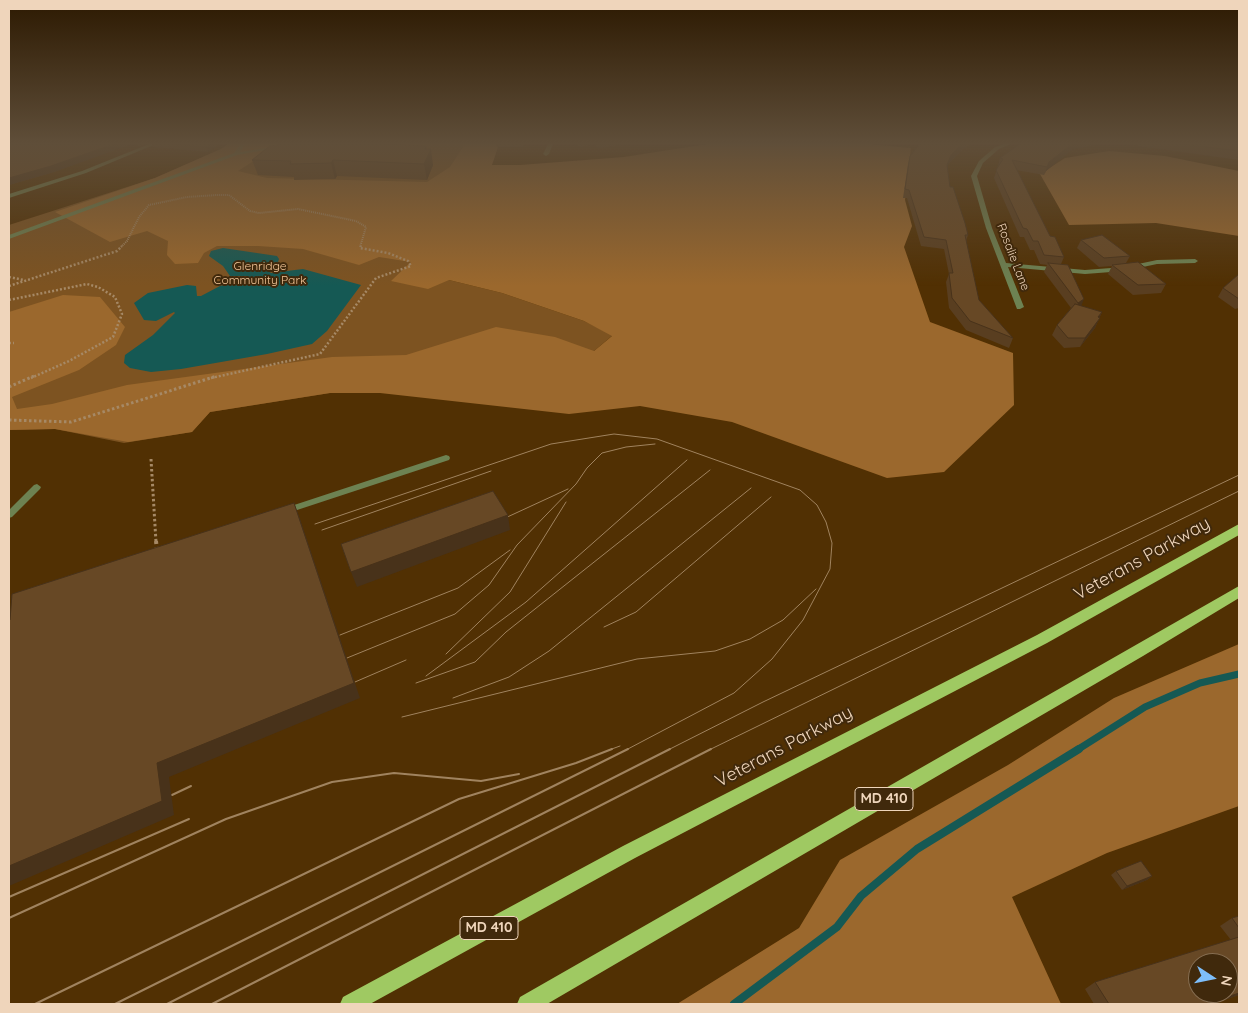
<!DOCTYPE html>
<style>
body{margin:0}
#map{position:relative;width:1248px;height:1013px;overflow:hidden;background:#513003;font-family:Quicksand,sans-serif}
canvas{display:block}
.frame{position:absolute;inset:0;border:10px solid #efd5bb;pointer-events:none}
.north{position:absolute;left:1188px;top:953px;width:50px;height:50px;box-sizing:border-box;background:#40290c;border:1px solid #866e52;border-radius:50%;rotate:101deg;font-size:14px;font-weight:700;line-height:20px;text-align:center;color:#efd5bb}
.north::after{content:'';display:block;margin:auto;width:18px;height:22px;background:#7ebef9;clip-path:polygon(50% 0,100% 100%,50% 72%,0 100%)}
</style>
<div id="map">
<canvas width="1248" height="1013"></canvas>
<div class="frame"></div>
<div class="north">N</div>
</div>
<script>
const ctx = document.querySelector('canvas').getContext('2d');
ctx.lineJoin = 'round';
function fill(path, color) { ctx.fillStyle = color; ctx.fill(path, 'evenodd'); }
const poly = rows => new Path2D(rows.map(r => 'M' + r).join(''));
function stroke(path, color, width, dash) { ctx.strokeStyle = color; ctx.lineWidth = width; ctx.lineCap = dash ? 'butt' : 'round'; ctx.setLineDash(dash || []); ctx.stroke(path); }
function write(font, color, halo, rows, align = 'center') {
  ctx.font = font + ' Quicksand,sans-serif'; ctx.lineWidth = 4; ctx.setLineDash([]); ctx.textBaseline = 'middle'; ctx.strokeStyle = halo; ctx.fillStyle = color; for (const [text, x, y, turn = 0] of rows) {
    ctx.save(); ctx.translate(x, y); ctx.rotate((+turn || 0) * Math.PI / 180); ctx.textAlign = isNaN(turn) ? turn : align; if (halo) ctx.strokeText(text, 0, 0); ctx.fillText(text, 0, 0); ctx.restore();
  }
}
const green = poly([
 [228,144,499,144,449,280,502,293,584,321,613,335,594,351,380,393,330,393,210,412,192,432,124,443,55,429,9,430,9,225,155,178,221,149]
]);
const forest = poly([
 [228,144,280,144,238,171,267,178,427,182,450,167,465,144,499,144,492,165,520,165,624,157,707,144,870,144,911,148,905,200,912,226,904,247,930,322,1013,353,1014,405,944,472,887,478,732,422,640,406,569,414,380,393,330,393,210,412,192,432,128,442,55,429,9,430,9,312,63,295,100,297,125,327,116,345,79,370,12,397,17,409,52,404,127,385,332,357,406,355,496,327,555,337,594,351,612,336,584,321,502,293,449,280,428,289,391,281,411,262,379,257,359,265,303,249,258,246,217,246,204,253,198,263,175,264,167,255,168,241,147,231,110,242,55,212,155,178,221,149],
 [1109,151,1165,156,1239,171,1239,236,1156,223,1069,225,1040,174,1065,158],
 [1239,644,1239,806,1107,853,1012,897,1061,1004,677,1004,799,928,840,860,1008,765,1114,698]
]);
const water = poly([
 [223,248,277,256,279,259,278,262,266,269,271,273,303,269,361,285,327,331,312,344,267,354,181,369,151,372,130,368,124,363,125,355,153,335,175,313,174,312,156,321,144,320,134,303,148,293,187,285,196,286,197,296,201,296,220,286,247,278,247,276,230,276,223,266,209,256,211,251]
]);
const streamFar1 = poly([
 [1077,750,1145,707,1200,683,1239,674]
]);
const stream = poly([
 [734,1004,837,927,861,896,917,849,1079,749]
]);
const pathFar3 = poly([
 [121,247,127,241,139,217,149,205,187,197,217,195,229,195,250,211,259,213,298,209,356,221,366,227,360,247]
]);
const pathFar2 = poly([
 [9,277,24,280],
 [9,286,117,251,122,246],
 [9,300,87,284,98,287,115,297,122,314,113,337,69,361,31,378],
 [9,343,14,343],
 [211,378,320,354,376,278,411,266,408,261,388,253,360,248,361,246]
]);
const pathFar1 = poly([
 [9,387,34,376],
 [9,420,71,422,217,376],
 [151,459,156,542]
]);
const path = poly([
 [156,541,157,550]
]);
const lane = poly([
 [241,144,245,144,240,152,291,144,300,144,237,155,9,239,9,235,234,153,241,144],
 [446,455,449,456,450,458,449,460,288,513,282,513,281,511,282,509,446,455],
 [37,484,41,487,40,489,12,517,9,518,9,510,34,485,37,484]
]);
const street = poly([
 [149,144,156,144,86,173,9,198,9,194,82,171,149,144],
 [548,144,553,144,549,154,546,156,543,154,548,144],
 [1004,144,1011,144,999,149,983,163,977,176,992,228,1006,263,1085,270,1124,267,1157,260,1195,259,1198,261,1195,263,1157,264,1124,271,1085,274,1008,267,1024,307,1020,309,1017,309,986,228,971,176,979,161,995,147,1004,144]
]);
const primary = poly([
 [1239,524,1239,535,1047,643,635,858,370,1004,340,1004,343,997,623,846,1037,635,1239,524],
 [1239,586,1239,598,1143,656,547,1004,517,1004,520,997,1239,586]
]);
const tramFar1 = poly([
 [503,519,568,489],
 [315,524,551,444,614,434,657,439,800,490,817,505,826,522,832,543,830,569,803,620,772,659,734,693,626,750],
 [322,530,491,471],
 [604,627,636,612,771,497],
 [340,635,458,588,510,550],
 [446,654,510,592,566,502],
 [347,658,455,614,489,585,517,545,576,484,587,468,602,453,626,447,655,444],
 [426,676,526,602,687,460],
 [355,682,406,660],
 [416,683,475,662,506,632,710,470],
 [453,698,509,677,549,651,751,488],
 [402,717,637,659,715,651,750,639,783,620,816,589],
 [609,750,620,746],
 [668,750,763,702,1239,475],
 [709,750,1239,491]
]);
const tram = poly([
 [172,795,191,786],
 [9,897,189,819],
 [9,918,226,819,332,782,394,773,481,781,519,774],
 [35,1004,459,799,576,763,612,749],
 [115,1004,628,749],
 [167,1004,670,749],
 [212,1004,711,749]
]);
const wall = poly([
 [9,144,148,144,140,146,131,144,54,172,9,185],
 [152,144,220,144,208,152,153,147],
 [279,144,391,144,426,146,433,165,427,180,337,176,335,179,294,180,294,177,258,175,252,160],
 [496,144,524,144,523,147,497,147],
 [574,144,592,144,581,147],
 [594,144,629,144,598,148],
 [920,144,972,144,963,149,949,163,947,166,950,187,968,235,966,241,979,300,1013,338,1009,348,966,330,949,308,946,282,949,274,944,249,921,246,907,198,903,198,908,164,910,156],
 [1020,144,1099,144,1073,149,1046,171,1044,175,1016,170,1050,236,1064,257,1061,264,1081,306,1102,312,1095,328,1080,347,1064,348,1052,335,1057,325,1071,308,1044,272,1047,265,1040,264,1034,250,1030,250,1024,237,1020,237,994,178,998,166,1000,158],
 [1123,144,1239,144,1239,160,1124,144],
 [1081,240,1130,256,1126,263,1166,284,1161,293,1133,295,1108,274,1112,266,1099,267,1077,248],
 [1239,274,1239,308,1235,309,1218,297,1223,288],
 [1116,871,1152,876,1147,880,1122,890,1111,875],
 [1239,916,1239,995,1213,1004,1094,1004,1085,989,1095,982,1231,940,1220,926,1232,918]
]);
const shadedWall = poly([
 [114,144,131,144,54,172,9,185,9,178],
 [210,144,220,144,208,152,206,147],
 [581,144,592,144,581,147],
 [598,144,629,144,598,148],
 [962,144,972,144,963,149,949,163,945,173,951,155],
 [1072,144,1099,144,1073,149,1046,171,1044,175,1049,162],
 [426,146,428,156,431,149,433,165,427,180,424,164,425,149],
 [333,160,337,176,335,179,331,163],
 [1084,299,1080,309,1074,312,1078,303],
 [1102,312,1095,328,1080,347,1085,338],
 [294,503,300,519,360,698,169,777,174,815,9,886,9,866,157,763],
 [508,515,510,530,357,587,351,572],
 [1152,876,1147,880,1122,890,1127,886],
 [1239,993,1239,995,1213,1004,1207,1004]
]);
const building = poly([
 [9,144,114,144,51,166,9,178,9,144],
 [172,144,210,144,206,147,172,144],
 [279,144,383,144,426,146,425,149,431,149,424,164,333,160,331,163,290,164,291,161,252,160,271,145,276,146,279,144],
 [920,144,962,144,951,155,947,165,950,187,953,187,965,223,968,235,965,235,979,300,1013,338,970,321,952,298,949,273,953,273,946,240,924,237,909,190,905,189,910,156,920,144],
 [1020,144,1072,144,1049,162,1047,167,1012,160,1050,236,1055,237,1064,257,1044,255,1038,241,1033,241,1027,229,1023,228,996,170,1003,159,1000,158,1020,144],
 [1181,144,1239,144,1239,151,1181,144],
 [1102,235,1130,256,1104,258,1081,240,1102,235],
 [1138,262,1166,284,1138,285,1112,265,1138,262],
 [1048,263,1068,265,1084,299,1078,303,1048,263],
 [1239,274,1239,299,1223,288,1239,274],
 [1075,304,1102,312,1098,317,1100,318,1085,338,1068,338,1057,325,1075,304],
 [493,491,508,515,351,572,341,544,493,491],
 [294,503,354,683,157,763,162,801,9,866,9,620,10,620,12,594,294,503],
 [1141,861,1152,876,1127,886,1116,871,1141,861],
 [1239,916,1239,928,1232,918,1239,916],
 [1239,937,1239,993,1207,1004,1109,1004,1095,982,1239,937],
 [1198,963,1228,963,1228,993,1198,993,1198,963]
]);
const farStreetnames = [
 ["Rosalie Lane",1013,257,69]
];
const farParknames = [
 ["Glenridge",260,266],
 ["Community Park",260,280]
];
const shields = [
 [884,799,58],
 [489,928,58]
];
const shieldNames = [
 ["MD 410",884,799],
 ["MD 410",489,928]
];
const nearStreetnames = [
 ["Veterans Parkway",1142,559,-29],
 ["Veterans Parkway",784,747,-28]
];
fill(green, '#7d5321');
fill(forest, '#9b682d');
fill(water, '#155954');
stroke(streamFar1, '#155954', 7);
stroke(stream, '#155954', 8);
stroke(pathFar3, '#a68966', 2, [1, 1]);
stroke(pathFar2, '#a68966', 2.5, [2, 2]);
stroke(pathFar1, '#a68966', 3, [2.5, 2.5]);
stroke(path, '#a68966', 4, [3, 3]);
fill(lane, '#6d8252');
fill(street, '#6d8252');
fill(primary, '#9fc962');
stroke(tramFar1, '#a0835f', 1);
stroke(tram, '#a0835f', 2);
fill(wall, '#593e20');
fill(shadedWall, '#48321a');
fill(building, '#674825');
stroke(building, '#48321a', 1);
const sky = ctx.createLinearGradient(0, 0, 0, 286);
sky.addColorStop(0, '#2d1a02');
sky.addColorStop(0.5, '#5f4e39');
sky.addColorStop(1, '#5f4e3900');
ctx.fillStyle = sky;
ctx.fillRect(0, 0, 1248, 286);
write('12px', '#efd5bb', '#40290c', farStreetnames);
write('12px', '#f2c699', '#40290c', farParknames);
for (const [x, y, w] of shields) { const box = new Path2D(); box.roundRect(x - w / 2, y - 11.5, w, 23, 4); ctx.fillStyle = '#40290c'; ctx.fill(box); stroke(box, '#efd5bb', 1); }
write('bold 14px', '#efd5bb', null, shieldNames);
write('18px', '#efd5bb', '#40290c', nearStreetnames);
</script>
